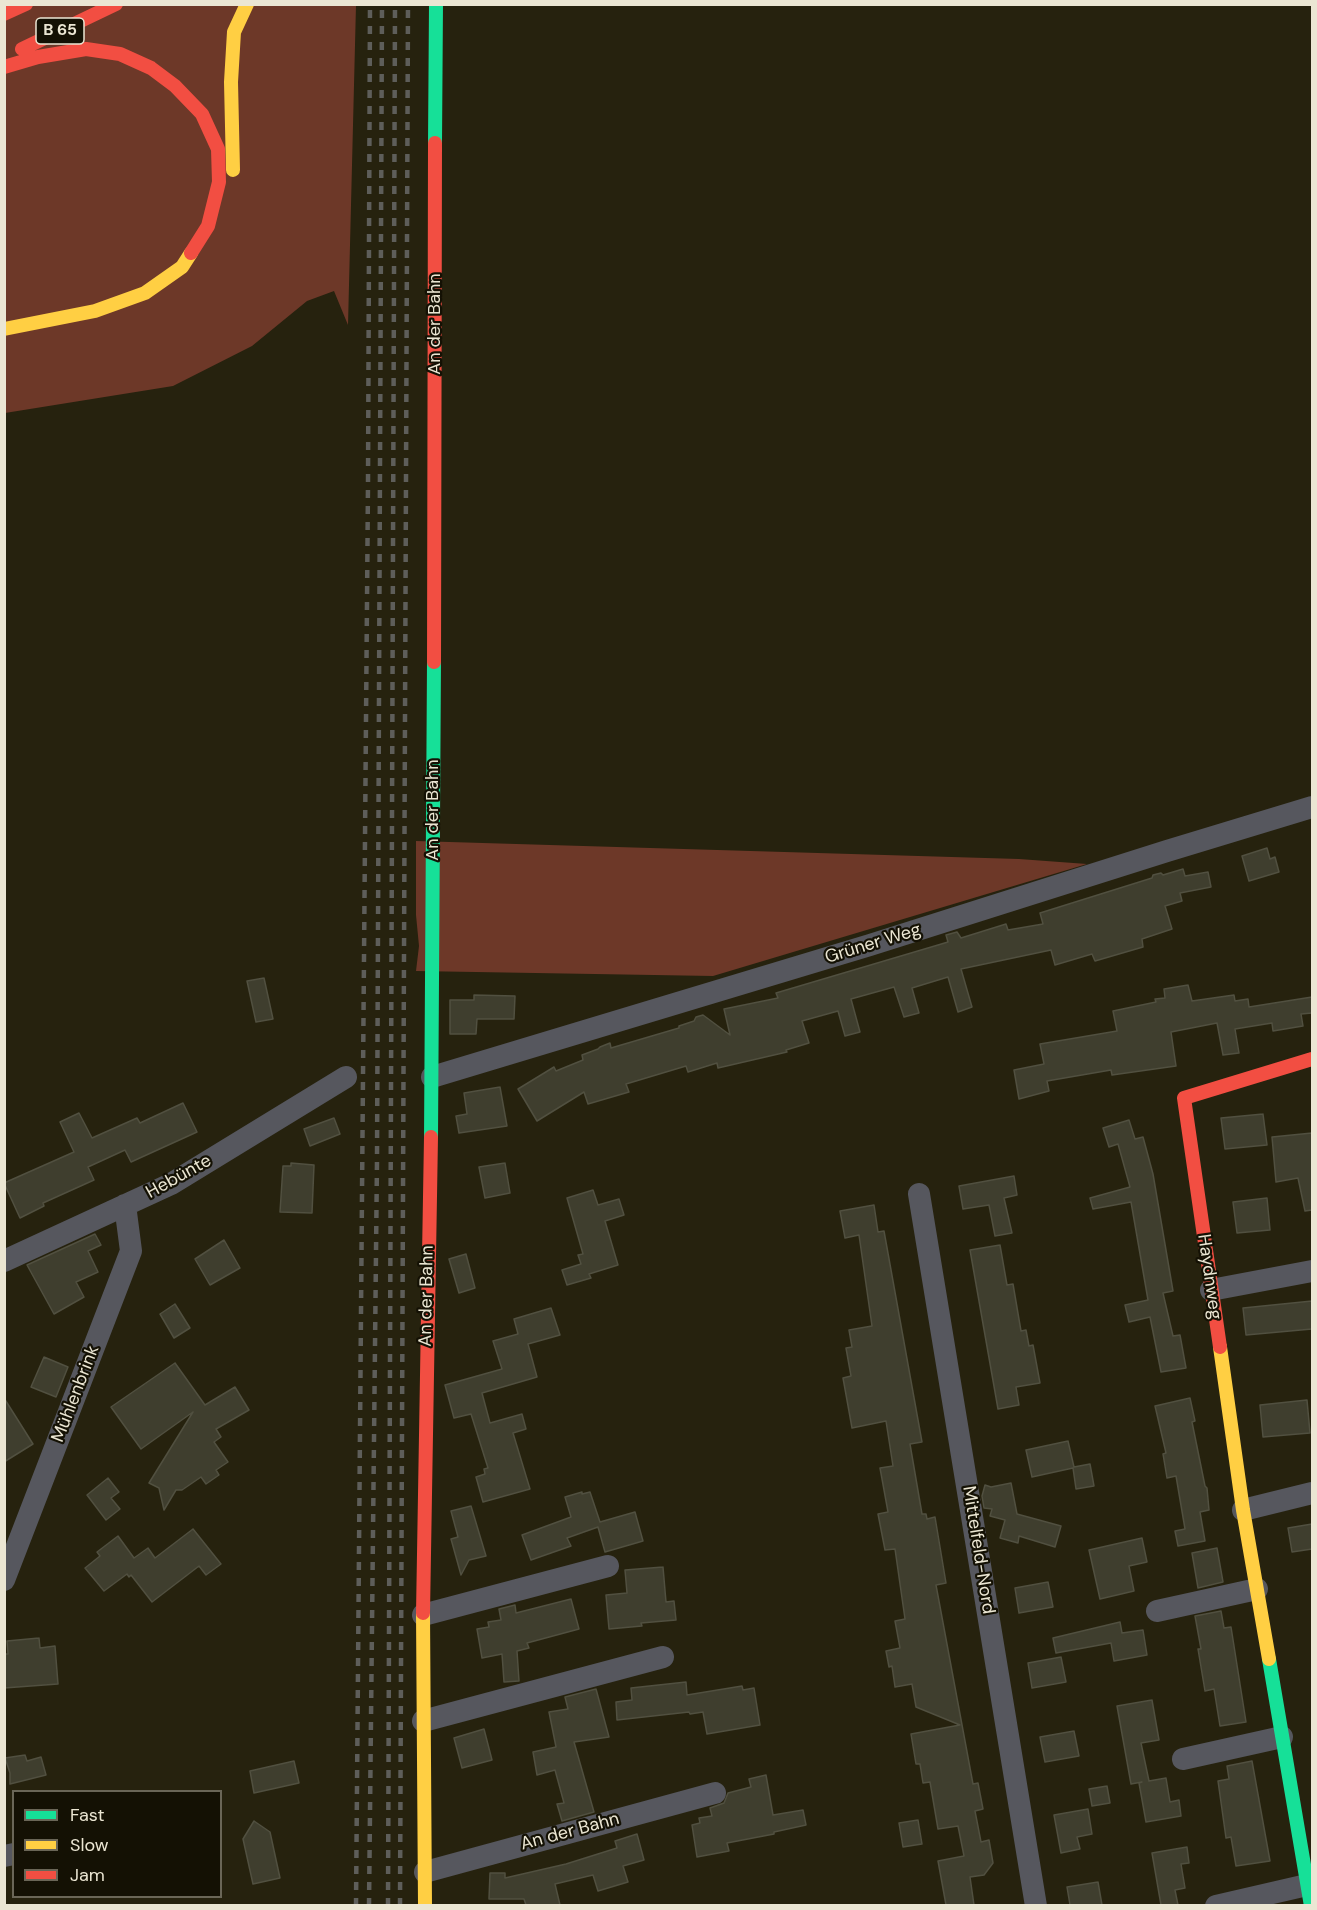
<!DOCTYPE html>
<meta charset="utf-8">
<style>
body{margin:0}
#map{position:relative;width:1317px;height:1910px;overflow:hidden;background:#26220e;font-family:"DM Sans",sans-serif}
canvas{display:block}
.frame{position:absolute;inset:0;border:6px solid #ebe6d3;pointer-events:none}
.legend{position:absolute;left:12px;top:1790px;width:210px;height:108px;box-sizing:border-box;background:#141104;border:2px solid #6a6657;margin:0;padding:8px 10px;list-style:none;font-size:18px;color:#ebe6d3}
.legend li{display:flex;align-items:center;gap:12px;height:30px}
.legend b{width:30px;border:2px solid #6a6657}
</style>
<div id="map">
<canvas width="1317" height="1910"></canvas>
<div class="frame"></div>
<ul class="legend">
<li><b style="height:8px;background:#16e098"></b>Fast</li>
<li><b style="height:8px;background:#ffcf43"></b>Slow</li>
<li><b style="height:8px;background:#f24e42"></b>Jam</li>
</ul>
</div>
<script>
const ctx = document.querySelector('canvas').getContext('2d');
ctx.lineJoin = 'round';
function fill(path, color) { ctx.fillStyle = color; ctx.fill(path, 'evenodd'); }
const poly = rows => new Path2D(rows.map(r => 'M' + r).join(''));
function stroke(path, color, width, dash) { ctx.strokeStyle = color; ctx.lineWidth = width; ctx.lineCap = dash ? 'butt' : 'round'; ctx.setLineDash(dash || []); ctx.stroke(path); }
function write(font, color, halo, rows, align = 'center') {
  ctx.font = font + ' "DM Sans",sans-serif'; ctx.lineWidth = 4.5; ctx.setLineDash([]); ctx.textBaseline = 'middle'; ctx.strokeStyle = halo; ctx.fillStyle = color; for (const [text, x, y, turn = 0] of rows) {
    ctx.save(); ctx.translate(x, y); ctx.rotate((+turn || 0) * Math.PI / 180); ctx.textAlign = isNaN(turn) ? turn : align; if (halo) ctx.strokeText(text, 0, 0); ctx.fillText(text, 0, 0); ctx.restore();
  }
}
const green = poly([
 [5,5,356,5,348,325,334,291,307,301,252,346,173,386,5,413],
 [416,841,1019,859,1087,864,713,976,416,971,419,946,416,915]
]);
const building = poly([
 [1267,848,1270,859,1275,857,1279,872,1249,881,1242,856,1267,848],
 [1183,869,1185,876,1208,872,1211,887,1180,893,1182,901,1165,906,1172,929,1142,939,1143,947,1095,961,1092,954,1055,965,1051,950,961,969,972,1007,958,1012,948,977,912,988,919,1013,904,1017,894,987,851,999,860,1032,845,1036,838,1011,802,1021,809,1043,786,1050,787,1052,718,1068,717,1063,688,1072,686,1066,626,1084,629,1092,588,1104,584,1092,537,1121,518,1089,554,1067,556,1071,583,1060,582,1055,598,1049,600,1047,610,1043,611,1048,679,1028,679,1026,694,1021,696,1017,703,1015,730,1035,724,1009,778,998,776,993,938,945,948,942,946,935,957,932,961,938,1006,924,1008,930,1043,924,1040,913,1152,878,1153,875,1161,873,1163,875,1183,869],
 [264,978,273,1019,256,1022,247,981,264,978],
 [1188,985,1192,1001,1234,995,1235,1001,1248,999,1249,1007,1312,997,1312,1013,1301,1014,1303,1026,1273,1031,1272,1023,1235,1029,1239,1053,1223,1055,1217,1023,1171,1032,1176,1066,1112,1075,1111,1070,1047,1081,1049,1091,1019,1099,1014,1070,1044,1064,1040,1044,1117,1031,1113,1011,1156,1002,1155,999,1165,998,1164,989,1188,985],
 [474,995,515,996,514,1019,477,1019,476,1034,450,1034,450,1000,474,1000,474,995],
 [500,1087,507,1126,459,1133,456,1116,467,1114,464,1093,500,1087],
 [183,1103,197,1132,131,1162,125,1150,88,1167,94,1180,43,1203,44,1206,20,1218,4,1183,74,1152,60,1122,79,1113,92,1138,137,1118,140,1123,183,1103],
 [1263,1114,1267,1145,1225,1149,1221,1118,1263,1114],
 [334,1118,340,1134,310,1146,304,1129,334,1118],
 [1129,1120,1135,1139,1143,1137,1153,1174,1173,1291,1163,1293,1173,1336,1180,1335,1186,1368,1161,1372,1150,1317,1129,1322,1125,1305,1148,1300,1131,1202,1093,1209,1090,1198,1130,1187,1118,1144,1109,1147,1103,1128,1129,1120],
 [1312,1133,1312,1210,1305,1211,1298,1178,1276,1182,1272,1137,1312,1133],
 [291,1163,314,1165,312,1213,280,1212,283,1166,291,1166,291,1163],
 [505,1163,510,1193,485,1198,479,1167,505,1163],
 [1014,1176,1017,1195,1004,1198,1012,1233,995,1236,989,1205,963,1209,959,1186,1014,1176],
 [593,1190,598,1205,619,1199,624,1215,605,1221,618,1265,589,1274,591,1278,567,1285,562,1270,581,1264,578,1255,583,1254,567,1198,593,1190],
 [1267,1198,1270,1230,1237,1233,1233,1202,1267,1198],
 [874,1205,878,1232,884,1231,922,1442,910,1444,922,1514,926,1514,927,1519,935,1517,946,1583,936,1585,973,1784,978,1783,983,1809,975,1811,981,1842,989,1840,993,1863,984,1875,970,1877,974,1905,946,1905,938,1861,964,1856,958,1826,938,1829,930,1782,923,1783,920,1764,916,1764,911,1734,960,1725,916,1707,912,1684,895,1687,892,1666,889,1667,886,1651,900,1648,895,1621,905,1619,895,1549,885,1550,878,1514,888,1512,880,1468,893,1466,886,1421,852,1428,843,1378,851,1376,846,1348,852,1347,849,1330,872,1326,859,1235,845,1238,840,1211,874,1205],
 [95,1234,101,1245,88,1251,98,1272,76,1282,84,1297,54,1314,27,1265,95,1234],
 [224,1240,240,1268,210,1285,195,1259,224,1240],
 [1000,1245,1007,1285,1013,1284,1021,1331,1026,1330,1029,1346,1033,1345,1040,1383,1016,1387,1019,1405,998,1409,970,1250,1000,1245],
 [466,1254,475,1288,459,1293,449,1259,466,1254],
 [1312,1301,1312,1329,1246,1335,1243,1308,1312,1301],
 [175,1304,190,1328,174,1338,160,1314,175,1304],
 [551,1308,560,1335,528,1344,537,1377,482,1393,490,1423,522,1414,526,1429,513,1433,530,1489,483,1502,476,1477,485,1474,484,1469,488,1468,471,1414,454,1418,445,1385,502,1369,493,1341,518,1334,514,1319,551,1308],
 [44,1357,68,1367,56,1397,31,1387,44,1357],
 [175,1363,205,1405,235,1387,249,1410,216,1429,221,1437,214,1442,228,1462,216,1470,219,1475,206,1484,201,1477,182,1490,176,1490,164,1510,159,1488,149,1483,193,1412,141,1449,111,1407,175,1363],
 [4,1398,33,1444,4,1462,4,1398],
 [1190,1398,1195,1421,1192,1422,1205,1486,1207,1488,1209,1510,1200,1512,1205,1541,1178,1546,1175,1531,1185,1529,1176,1476,1167,1478,1163,1454,1166,1453,1155,1406,1190,1398],
 [1307,1400,1310,1433,1263,1437,1260,1405,1307,1400],
 [1068,1441,1074,1467,1090,1464,1094,1486,1076,1489,1073,1468,1032,1477,1026,1450,1068,1441],
 [108,1478,119,1492,111,1498,120,1509,106,1520,87,1495,108,1478],
 [1011,1483,1017,1514,1061,1526,1055,1547,1019,1536,1018,1543,1000,1538,1005,1520,990,1516,992,1509,984,1508,982,1496,985,1485,991,1487,1011,1483],
 [582,1492,582,1494,590,1492,600,1522,635,1512,643,1541,605,1552,598,1527,567,1538,571,1546,531,1560,522,1535,571,1517,565,1497,582,1492],
 [471,1506,486,1556,469,1560,461,1575,451,1539,458,1537,451,1511,471,1506],
 [1312,1524,1312,1549,1292,1552,1288,1528,1312,1524],
 [193,1529,221,1564,206,1575,199,1566,152,1602,131,1575,129,1577,127,1574,104,1591,85,1568,100,1556,97,1552,118,1536,134,1558,148,1548,155,1558,193,1529],
 [1142,1538,1147,1562,1129,1566,1134,1591,1100,1599,1089,1550,1142,1538],
 [1217,1548,1223,1582,1198,1588,1192,1553,1217,1548],
 [663,1567,666,1602,674,1601,676,1620,641,1623,642,1626,609,1629,606,1595,627,1593,625,1570,663,1567],
 [1048,1582,1053,1607,1019,1613,1015,1588,1048,1582],
 [571,1599,579,1629,527,1643,529,1648,517,1651,519,1681,504,1682,502,1654,482,1658,477,1629,489,1627,488,1622,501,1620,499,1609,515,1605,516,1613,571,1599],
 [1221,1611,1224,1628,1231,1627,1246,1722,1220,1726,1214,1689,1205,1691,1198,1649,1201,1649,1195,1616,1221,1611],
 [1120,1622,1122,1633,1143,1630,1147,1655,1114,1661,1111,1643,1056,1653,1053,1638,1120,1622],
 [39,1638,40,1648,55,1646,58,1684,4,1688,4,1654,8,1654,7,1641,39,1638],
 [1061,1657,1066,1682,1032,1688,1028,1663,1061,1657],
 [686,1682,687,1695,742,1686,743,1690,754,1688,760,1725,707,1734,703,1712,690,1714,689,1712,617,1720,616,1702,632,1700,631,1688,686,1682],
 [596,1689,609,1737,574,1742,594,1812,562,1821,557,1804,564,1803,555,1770,537,1775,533,1752,556,1747,549,1712,568,1709,565,1697,596,1689],
 [1152,1700,1159,1740,1141,1743,1149,1781,1166,1778,1170,1802,1179,1800,1181,1816,1146,1822,1139,1783,1142,1782,1131,1784,1117,1706,1152,1700],
 [484,1729,492,1760,462,1768,454,1738,484,1729],
 [1074,1731,1079,1756,1045,1762,1040,1737,1074,1731],
 [25,1755,27,1761,41,1757,46,1775,10,1784,10,1773,5,1758,25,1755],
 [294,1761,299,1783,254,1793,250,1771,294,1761],
 [1252,1761,1270,1861,1236,1866,1231,1837,1226,1838,1218,1781,1229,1779,1227,1766,1252,1761],
 [766,1775,773,1815,803,1810,806,1825,774,1832,774,1834,727,1843,729,1851,697,1857,692,1825,700,1823,699,1818,712,1816,710,1808,724,1803,728,1793,751,1787,749,1779,766,1775],
 [1107,1786,1110,1803,1092,1806,1089,1789,1107,1786],
 [1088,1809,1092,1834,1077,1837,1080,1849,1061,1853,1054,1815,1088,1809],
 [918,1820,922,1844,903,1847,899,1823,918,1820],
 [254,1821,270,1832,280,1878,253,1884,243,1839,254,1821],
 [637,1834,644,1860,623,1866,628,1882,598,1891,593,1875,555,1884,560,1905,526,1905,524,1899,489,1899,490,1873,505,1873,505,1878,566,1864,617,1848,615,1841,637,1834],
 [1187,1847,1189,1863,1181,1864,1185,1888,1175,1890,1178,1905,1161,1905,1152,1853,1187,1847],
 [1098,1882,1102,1905,1070,1905,1067,1887,1098,1882]
]);
const street = poly([
 [432,1077,870,945,1167,851,1312,807],
 [919,1194,1036,1906],
 [4,1261,171,1184,346,1077],
 [1211,1290,1312,1271],
 [1243,1510,1312,1493],
 [4,1580,131,1251,125,1205],
 [1157,1611,1257,1589],
 [423,1615,608,1566],
 [423,1721,663,1657],
 [1183,1759,1282,1737],
 [4,1856,14,1854],
 [425,1872,715,1793],
 [1216,1906,1307,1885]
]);
const fast = poly([
 [435,143,436,4],
 [431,1137,434,662],
 [1269,1659,1311,1906]
]);
const slow = poly([
 [233,170,231,82,234,32,247,4],
 [4,329,95,311,145,293,182,267,191,253],
 [1220,1347,1243,1510,1269,1659],
 [423,1613,425,1906]
]);
const jam = poly([
 [4,14,26,4],
 [22,49,116,4],
 [4,67,38,57,86,49,120,54,151,68,175,86,202,114,218,149,219,182,208,226,191,253],
 [434,662,435,143],
 [1220,1347,1184,1098,1312,1059],
 [423,1613,431,1137]
]);
const rail = poly([
 [356,1906,368,484,370,4],
 [369,1906,377,1160,382,4],
 [388,1906,395,4],
 [400,1906,408,4]
]);
const shields = [
 [60,31,48]
];
const shieldNames = [
 ["B 65",60,31]
];
const streetNames = [
 ["An der Bahn",435,324,-90],
 ["An der Bahn",433,810,-90],
 ["Grüner Weg",873,944,-17],
 ["Hebünte",179,1177,-29],
 ["Haydnweg",1209,1277,82],
 ["An der Bahn",427,1296,-89],
 ["Mühlenbrink",76,1394,-69],
 ["Mittelfeld-Nord",978,1550,81],
 ["An der Bahn",570,1832,-15]
];
fill(green, '#6d3828');
fill(building, '#3f3e2e');
stroke(building, '#515040', 1.5);
stroke(street, '#56575e', 22);
stroke(fast, '#16e098', 14);
stroke(slow, '#ffcf43', 14);
stroke(jam, '#f24e42', 14);
stroke(rail, '#5e5e5a', 4.5, [8, 8]);
for (const [x, y, w] of shields) { const box = new Path2D(); box.roundRect(x - w / 2, y - 13, w, 26, 4.5); ctx.fillStyle = '#141104'; ctx.fill(box); stroke(box, '#ebe6d3', 1.5); }
write('bold 16px', '#ebe6d3', null, shieldNames);
write('18px', '#ebe6d3', '#141104', streetNames);
</script>
